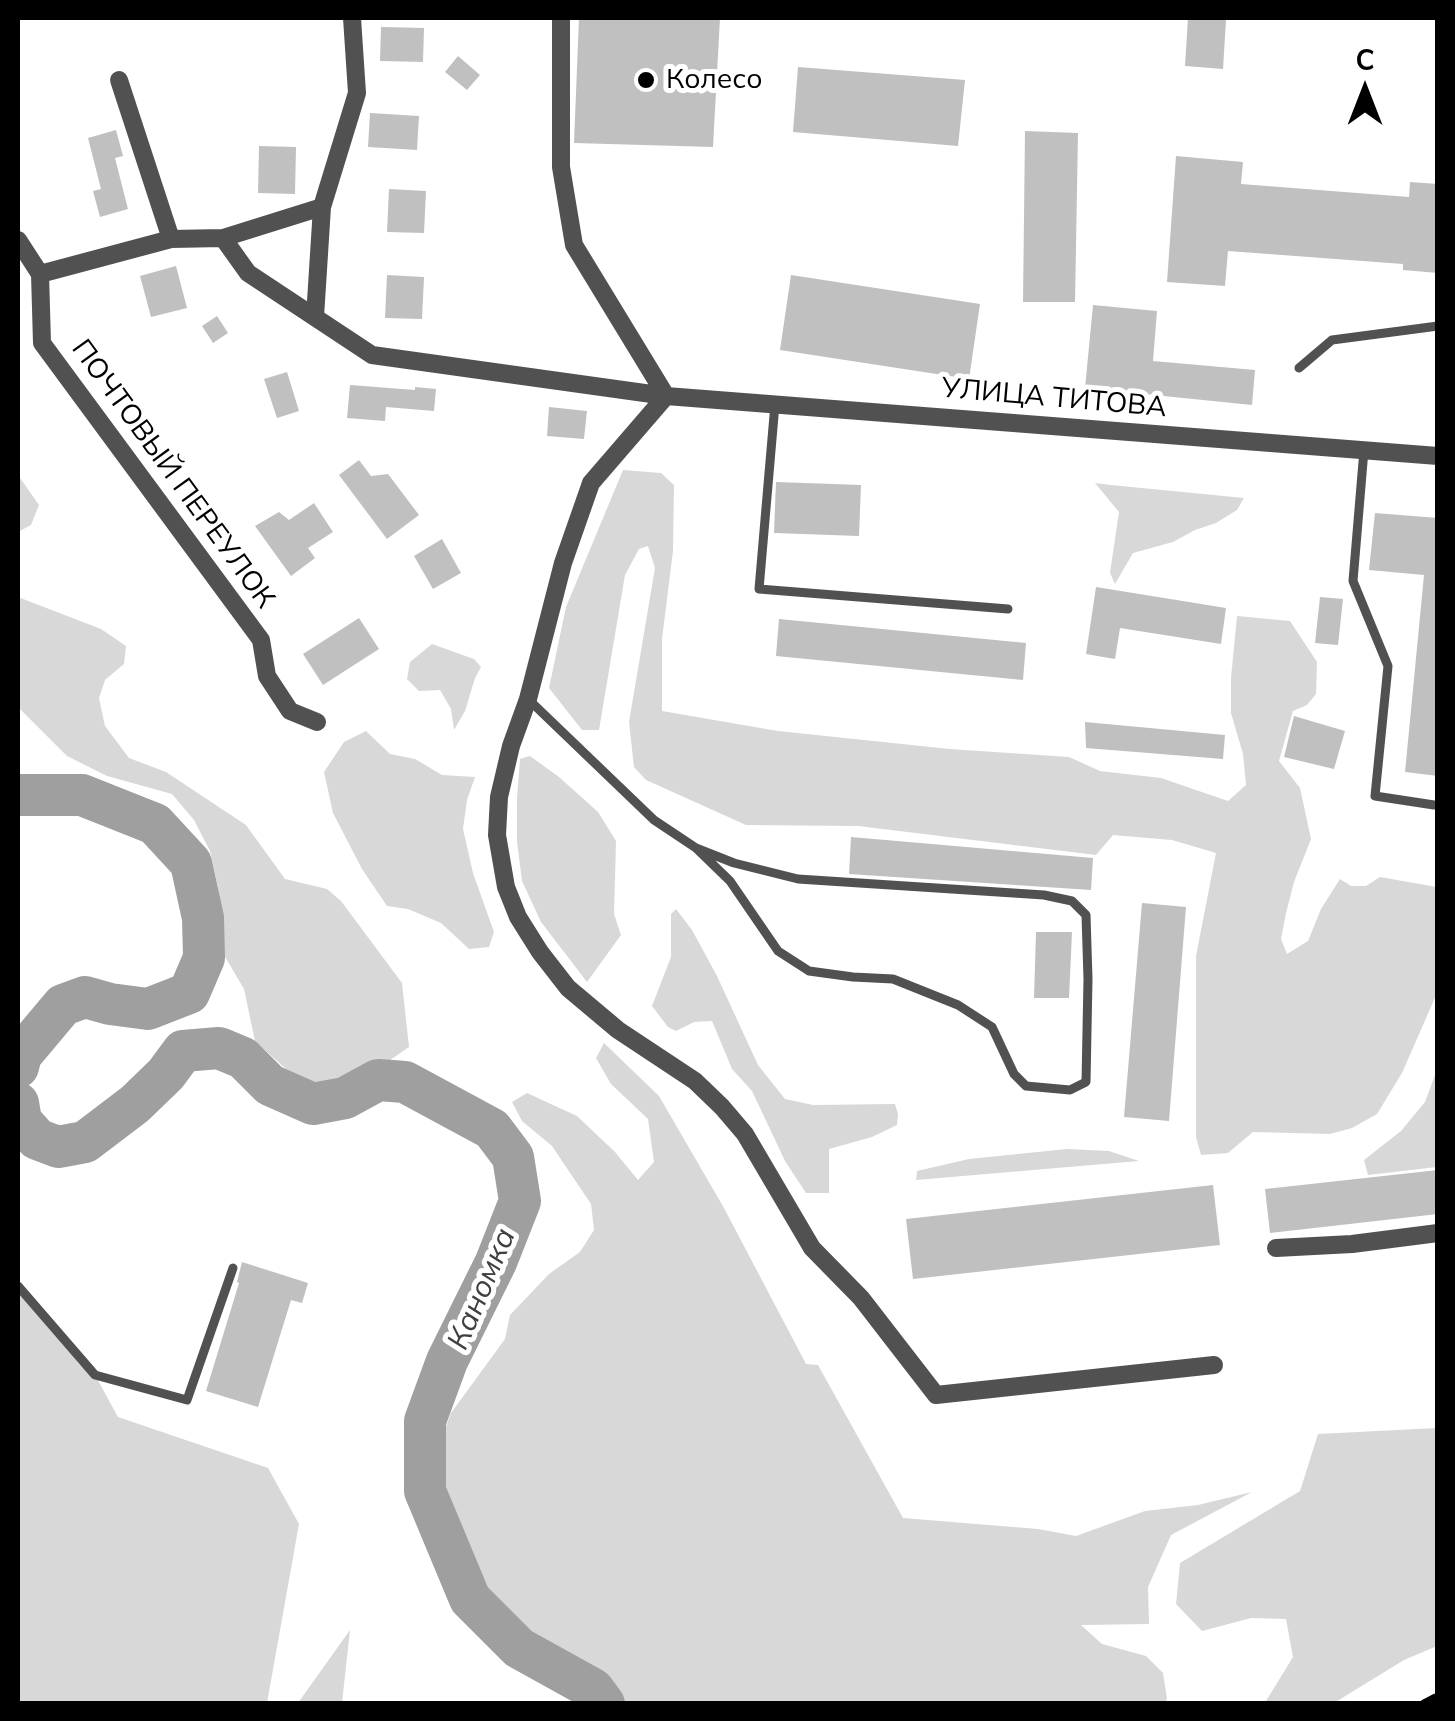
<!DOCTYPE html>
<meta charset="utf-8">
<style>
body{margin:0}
#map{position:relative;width:1455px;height:1721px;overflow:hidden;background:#fff;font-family:Mulish,sans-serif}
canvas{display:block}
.frame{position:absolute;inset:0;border:20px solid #000;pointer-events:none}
.north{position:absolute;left:1315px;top:40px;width:100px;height:100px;-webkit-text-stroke:8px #fff;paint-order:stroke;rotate:0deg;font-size:28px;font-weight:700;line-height:40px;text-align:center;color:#000}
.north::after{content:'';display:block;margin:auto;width:35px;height:45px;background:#000;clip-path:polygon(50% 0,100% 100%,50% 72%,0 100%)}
</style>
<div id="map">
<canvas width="1455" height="1721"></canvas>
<div class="frame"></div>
<div class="north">С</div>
</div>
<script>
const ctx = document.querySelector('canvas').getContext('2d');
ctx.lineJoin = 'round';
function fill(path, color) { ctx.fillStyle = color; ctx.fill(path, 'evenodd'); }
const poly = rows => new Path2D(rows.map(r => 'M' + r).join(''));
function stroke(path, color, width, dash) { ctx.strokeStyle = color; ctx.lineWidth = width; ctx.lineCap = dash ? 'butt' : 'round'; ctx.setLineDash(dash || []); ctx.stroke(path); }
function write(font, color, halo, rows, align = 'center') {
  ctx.font = font + ' Mulish,sans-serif'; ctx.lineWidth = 10; ctx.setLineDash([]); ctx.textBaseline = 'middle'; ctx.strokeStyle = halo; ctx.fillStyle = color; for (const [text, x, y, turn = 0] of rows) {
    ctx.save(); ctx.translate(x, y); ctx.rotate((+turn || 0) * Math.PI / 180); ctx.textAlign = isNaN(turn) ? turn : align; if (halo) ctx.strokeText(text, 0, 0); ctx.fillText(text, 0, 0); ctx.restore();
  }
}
const green = poly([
 [623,470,661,473,674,485,673,551,662,639,662,711,778,731,950,749,1069,757,1100,771,1161,778,1228,801,1246,785,1243,754,1231,713,1231,678,1237,616,1290,621,1317,662,1316,694,1307,705,1293,711,1279,761,1300,788,1311,839,1294,882,1286,913,1281,939,1287,954,1308,941,1321,909,1340,879,1351,886,1366,886,1380,877,1437,887,1437,993,1402,1073,1377,1114,1352,1128,1330,1134,1253,1132,1228,1153,1201,1155,1196,1137,1196,956,1216,853,1172,840,1113,835,1096,855,858,826,746,825,646,780,634,767,629,722,655,568,648,546,639,549,625,575,599,730,582,730,549,688,566,607],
 [18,475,39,505,31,525,18,532],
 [1095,483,1111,485,1244,498,1237,510,1216,523,1195,530,1173,542,1133,553,1115,584,1110,573,1119,512],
 [18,597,101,629,126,646,124,664,105,680,99,698,105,726,129,758,166,772,246,825,285,879,327,889,341,901,402,983,409,1047,380,1067,356,1089,308,1089,255,1041,244,989,224,955,218,887,210,851,194,820,172,794,107,776,67,756,18,707],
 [432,644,474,659,481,667,475,678,465,711,454,730,451,709,440,690,419,691,407,679,410,662],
 [366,731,390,754,415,759,442,775,475,777,467,800,463,829,473,873,494,932,489,947,469,949,441,923,408,909,387,906,362,869,333,813,324,772,344,742],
 [530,756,559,777,598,812,616,841,614,914,621,935,587,982,541,922,522,881,517,842,517,798,520,759],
 [676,909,692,930,717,976,758,1065,785,1099,813,1105,895,1104,898,1114,897,1125,872,1137,829,1149,829,1193,806,1193,785,1161,752,1091,732,1069,712,1021,694,1022,676,1031,668,1027,652,1006,671,957,671,914],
 [604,1043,659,1096,724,1208,806,1364,818,1365,903,1518,1038,1529,1076,1536,1145,1511,1198,1505,1252,1492,1171,1535,1148,1587,1149,1624,1081,1625,1102,1644,1146,1656,1163,1673,1167,1698,1166,1703,611,1703,588,1674,573,1663,515,1639,497,1618,465,1569,444,1518,434,1459,451,1413,505,1339,510,1315,549,1274,580,1252,594,1230,591,1204,552,1146,522,1121,512,1102,527,1093,577,1116,615,1152,638,1180,654,1162,648,1119,611,1084,596,1058],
 [1436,1072,1437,1167,1368,1175,1364,1160,1401,1131,1425,1102],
 [1067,1149,1109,1151,1139,1161,916,1180,917,1171,969,1159],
 [18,1286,63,1337,78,1363,95,1375,118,1417,268,1468,299,1524,267,1703,18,1703],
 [1437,1428,1437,1646,1404,1660,1334,1703,1261,1703,1266,1701,1293,1657,1286,1619,1251,1618,1202,1631,1176,1604,1180,1563,1300,1491,1318,1434],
 [350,1630,342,1703,298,1703]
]);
const river = poly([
 [18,795,82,795,155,824,191,863,203,918,204,958,189,993,148,1009,110,1004,85,997,63,1005,21,1055,18,1067],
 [18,1103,21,1121,37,1139,58,1147,85,1142,135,1104,166,1074,183,1051,219,1048,243,1058,270,1085,313,1104,345,1098,378,1080,405,1082,492,1129,513,1157,520,1201,496,1262,447,1361,425,1421,425,1491,470,1599,519,1648,593,1689,604,1704]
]);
const building = poly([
 [579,18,720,18,713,147,574,143],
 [1188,18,1226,20,1223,69,1185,66],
 [381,27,424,28,423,62,380,61],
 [458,56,480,75,467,90,445,72],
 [798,67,965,80,958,146,793,132],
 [370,113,419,116,417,150,368,147],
 [116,130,123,156,115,158,128,209,100,217,93,191,101,189,88,138],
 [1025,131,1078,133,1075,302,1023,302],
 [259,146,296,147,295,194,258,193],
 [1176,156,1243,162,1241,184,1409,197,1410,182,1438,184,1438,273,1403,270,1403,264,1228,251,1225,286,1167,282],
 [389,189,426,191,424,233,387,232],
 [176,266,187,308,151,317,140,276],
 [387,275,424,277,422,319,385,318],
 [791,275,980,304,969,379,780,350],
 [1093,305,1157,311,1153,361,1255,370,1252,405,1085,388],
 [217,316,228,333,213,343,202,326],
 [287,372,299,411,277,418,264,379],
 [350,385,415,390,415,387,436,389,434,411,386,407,385,421,347,418],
 [549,407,587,411,584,439,547,436],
 [359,460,371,476,388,474,419,515,387,539,339,475],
 [776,482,861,485,859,536,774,533],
 [314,503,333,532,308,548,315,558,291,576,255,526,279,512,289,520],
 [1375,513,1438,518,1438,776,1405,772,1424,575,1369,570],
 [442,539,461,573,433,589,414,556],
 [1096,587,1226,608,1221,644,1120,628,1115,659,1086,654],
 [1320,597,1343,599,1338,645,1315,643],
 [359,618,379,649,323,685,303,654],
 [779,619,1026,643,1023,680,776,656],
 [1294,716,1345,731,1334,769,1284,757],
 [1085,722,1225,735,1223,759,1086,748],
 [851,837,1093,858,1091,890,849,874],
 [1142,903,1186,907,1169,1121,1124,1117],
 [1036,932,1072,932,1069,998,1034,998],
 [1438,1170,1438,1214,1270,1233,1265,1189],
 [1213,1185,1220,1245,913,1279,906,1219],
 [242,1262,308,1283,302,1303,291,1300,258,1407,206,1391,239,1283,237,1282]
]);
const lane = poly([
 [1299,368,1332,340,1438,326],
 [775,404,759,589,1008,609],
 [1364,450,1353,581,1388,666,1375,796,1434,805],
 [528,699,654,820,696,848,734,863,798,879,1044,895,1072,901,1086,915,1088,979,1086,1082,1070,1090,1026,1086,1014,1074,992,1027,958,1005,893,979,853,977,809,971,778,951,730,881,696,848],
 [18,1286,95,1375,187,1400,233,1268]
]);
const street = poly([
 [561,18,561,167,574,245,666,396],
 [119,80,171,239],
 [322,207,357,93,352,18],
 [223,238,322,207,315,317],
 [18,240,40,274,42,343,261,640,267,676,290,711,317,722],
 [40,274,171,239,223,238,248,273,372,355,666,396,1438,456],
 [666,396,591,483,563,563,528,699,511,746,499,797,497,835,506,887,518,917,540,952,568,988,618,1030,695,1081,722,1107,745,1134,812,1248,861,1298,936,1395,1214,1365],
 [1276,1248,1352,1244,1438,1233]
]);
const rail = poly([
 [1423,1704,1438,1696]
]);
const markers = [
 [646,80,10,"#000"]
];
const poiNames = [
 ["Колесо",666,80]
];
const streetNames = [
 ["УЛИЦА ТИТОВА",1054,398,5],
 ["ПОЧТОВЫЙ ПЕРЕУЛОК",173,474,54]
];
const waterNames = [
 ["Каномка",482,1289,-67]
];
fill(green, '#d8d8d8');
stroke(river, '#9f9f9f', 42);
fill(building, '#c0c0c0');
stroke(lane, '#515151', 9);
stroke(street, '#515151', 18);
stroke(rail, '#000', 8, [15, 5, 2.5, 5]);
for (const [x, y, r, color] of markers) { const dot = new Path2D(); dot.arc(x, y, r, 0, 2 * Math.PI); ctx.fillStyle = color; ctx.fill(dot); stroke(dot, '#fff', 4); }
write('28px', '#000', '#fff', poiNames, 'left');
write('28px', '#000', '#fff', streetNames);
write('italic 30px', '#404040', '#fff', waterNames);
</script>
